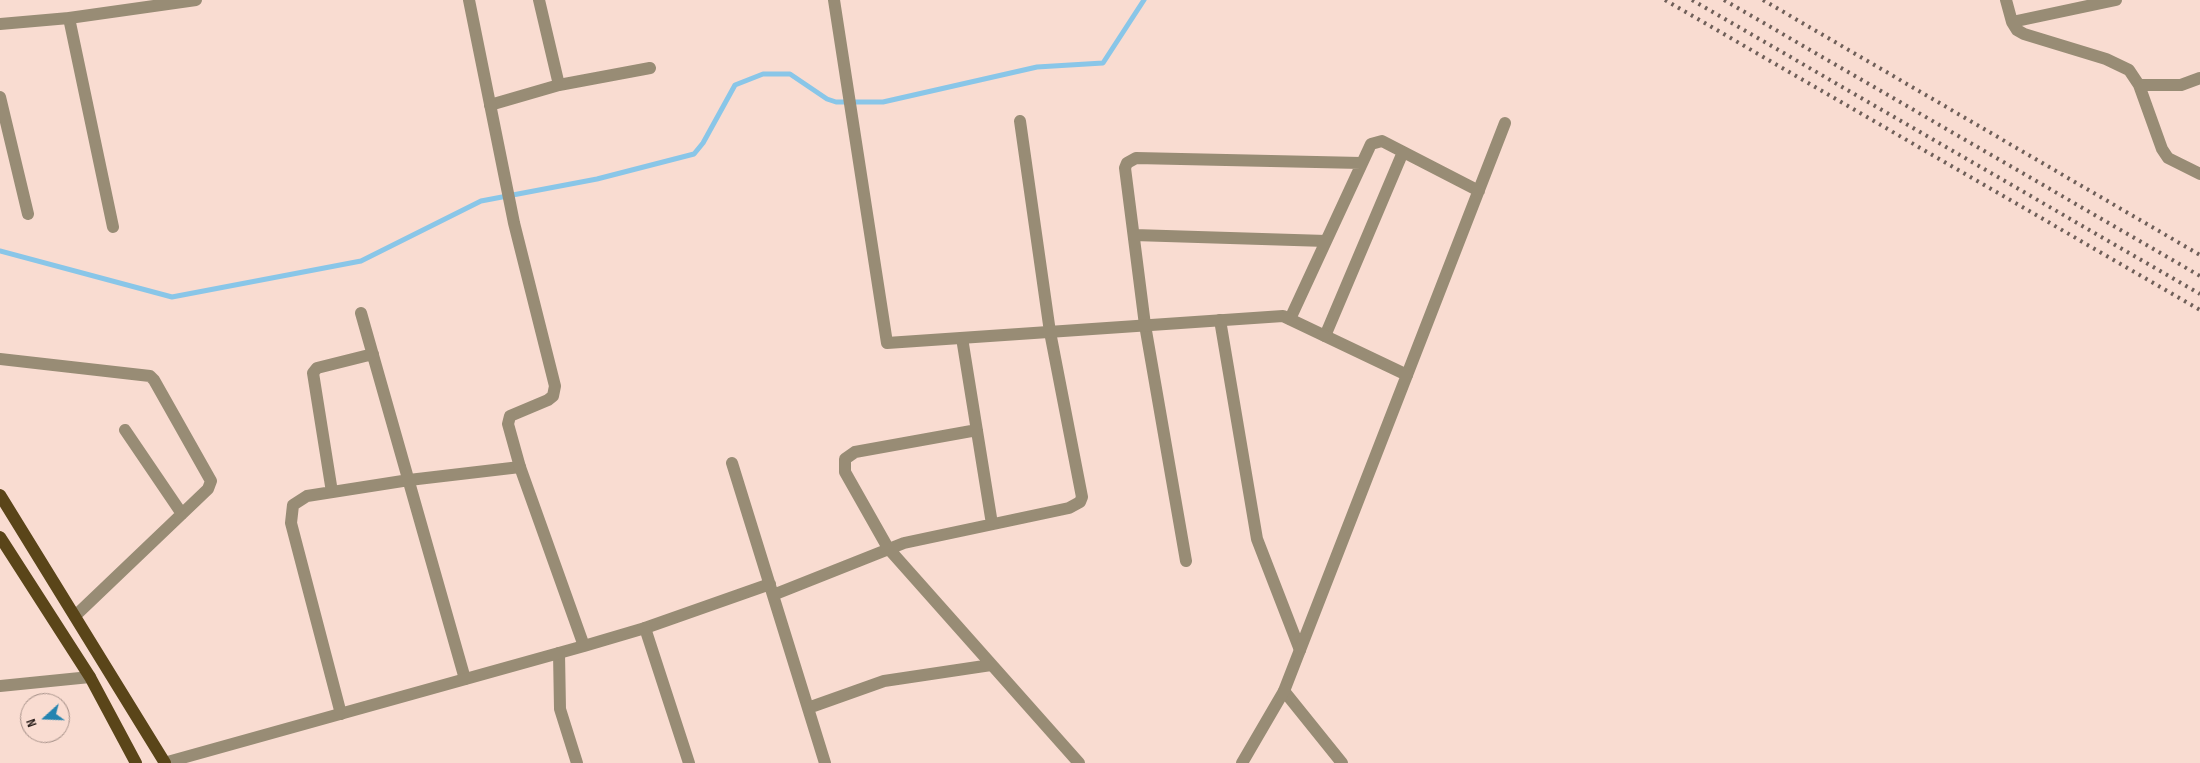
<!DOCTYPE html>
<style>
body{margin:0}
#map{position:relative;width:2200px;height:763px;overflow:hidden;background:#f9dcd1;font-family:"Sofia Sans Condensed",sans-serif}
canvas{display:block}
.north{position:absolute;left:20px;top:693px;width:50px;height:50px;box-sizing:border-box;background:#f9dcd1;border:1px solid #a38e86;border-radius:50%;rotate:250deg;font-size:14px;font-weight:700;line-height:20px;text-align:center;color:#221815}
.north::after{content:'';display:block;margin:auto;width:18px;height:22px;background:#2484b0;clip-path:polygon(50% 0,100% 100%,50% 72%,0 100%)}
</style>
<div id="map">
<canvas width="2200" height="763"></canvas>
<div class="north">N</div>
</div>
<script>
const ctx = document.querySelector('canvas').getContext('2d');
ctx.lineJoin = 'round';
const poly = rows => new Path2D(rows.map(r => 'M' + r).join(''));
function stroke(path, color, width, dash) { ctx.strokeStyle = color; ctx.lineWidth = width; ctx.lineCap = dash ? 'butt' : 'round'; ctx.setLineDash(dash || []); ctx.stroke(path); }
const stream = poly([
 [0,251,172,297,361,261,481,201,597,179,694,154,703,143,735,85,763,74,790,74,827,99,836,102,883,102,1037,67,1103,63,1144,0]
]);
const minor = poly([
 [539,0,559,85],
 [2006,0,2012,22,2017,30,2024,34,2106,59,2129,70,2139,85,2162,149,2168,158,2200,174],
 [69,18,113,227],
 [2012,22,2116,0],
 [2139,85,2181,85,2200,78],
 [0,97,28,214],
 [490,105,559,85,650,68],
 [1134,235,1326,241],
 [361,313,465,679],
 [1290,319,1371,144,1382,141,1479,191],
 [1220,320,1257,539,1300,650],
 [1325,336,1403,152],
 [962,338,992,524],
 [0,359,150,376,154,380,211,481,208,489,75,616],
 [1407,375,1505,123],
 [125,430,182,514],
 [977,430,855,452,845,459,845,472,888,548,1079,763],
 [732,463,825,763],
 [332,492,313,373,317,368,373,354],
 [1186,561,1145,325,1125,168,1127,163,1136,158,1361,163],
 [773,595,904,543,1069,508,1080,502,1082,497,1050,332,1020,121],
 [645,628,770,584],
 [559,653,560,709,577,763],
 [0,686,90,677],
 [1284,691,1342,763],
 [808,708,884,681,991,665],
 [341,714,291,523,293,505,307,496,409,480,520,467]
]);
const tertiary = poly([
 [469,0,514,223,555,386,553,396,548,400,510,416,508,424,520,467,584,646,645,628,689,763],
 [834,0,887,343,1283,316,1407,375,1284,691,1242,763],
 [0,24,69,18,196,0],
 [164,763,584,646]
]);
const primary = poly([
 [0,495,165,763],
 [0,537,90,677,136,763]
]);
const rail = poly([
 [1665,0,2200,310],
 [1692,0,2200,294],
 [1724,0,2200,276],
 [1763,0,2200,255]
]);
stroke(stream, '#89c6e8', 5);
stroke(minor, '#988c75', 12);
stroke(tertiary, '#988c75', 12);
stroke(primary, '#5a4519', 12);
stroke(rail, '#6f5f59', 4, [2.5, 5]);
</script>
